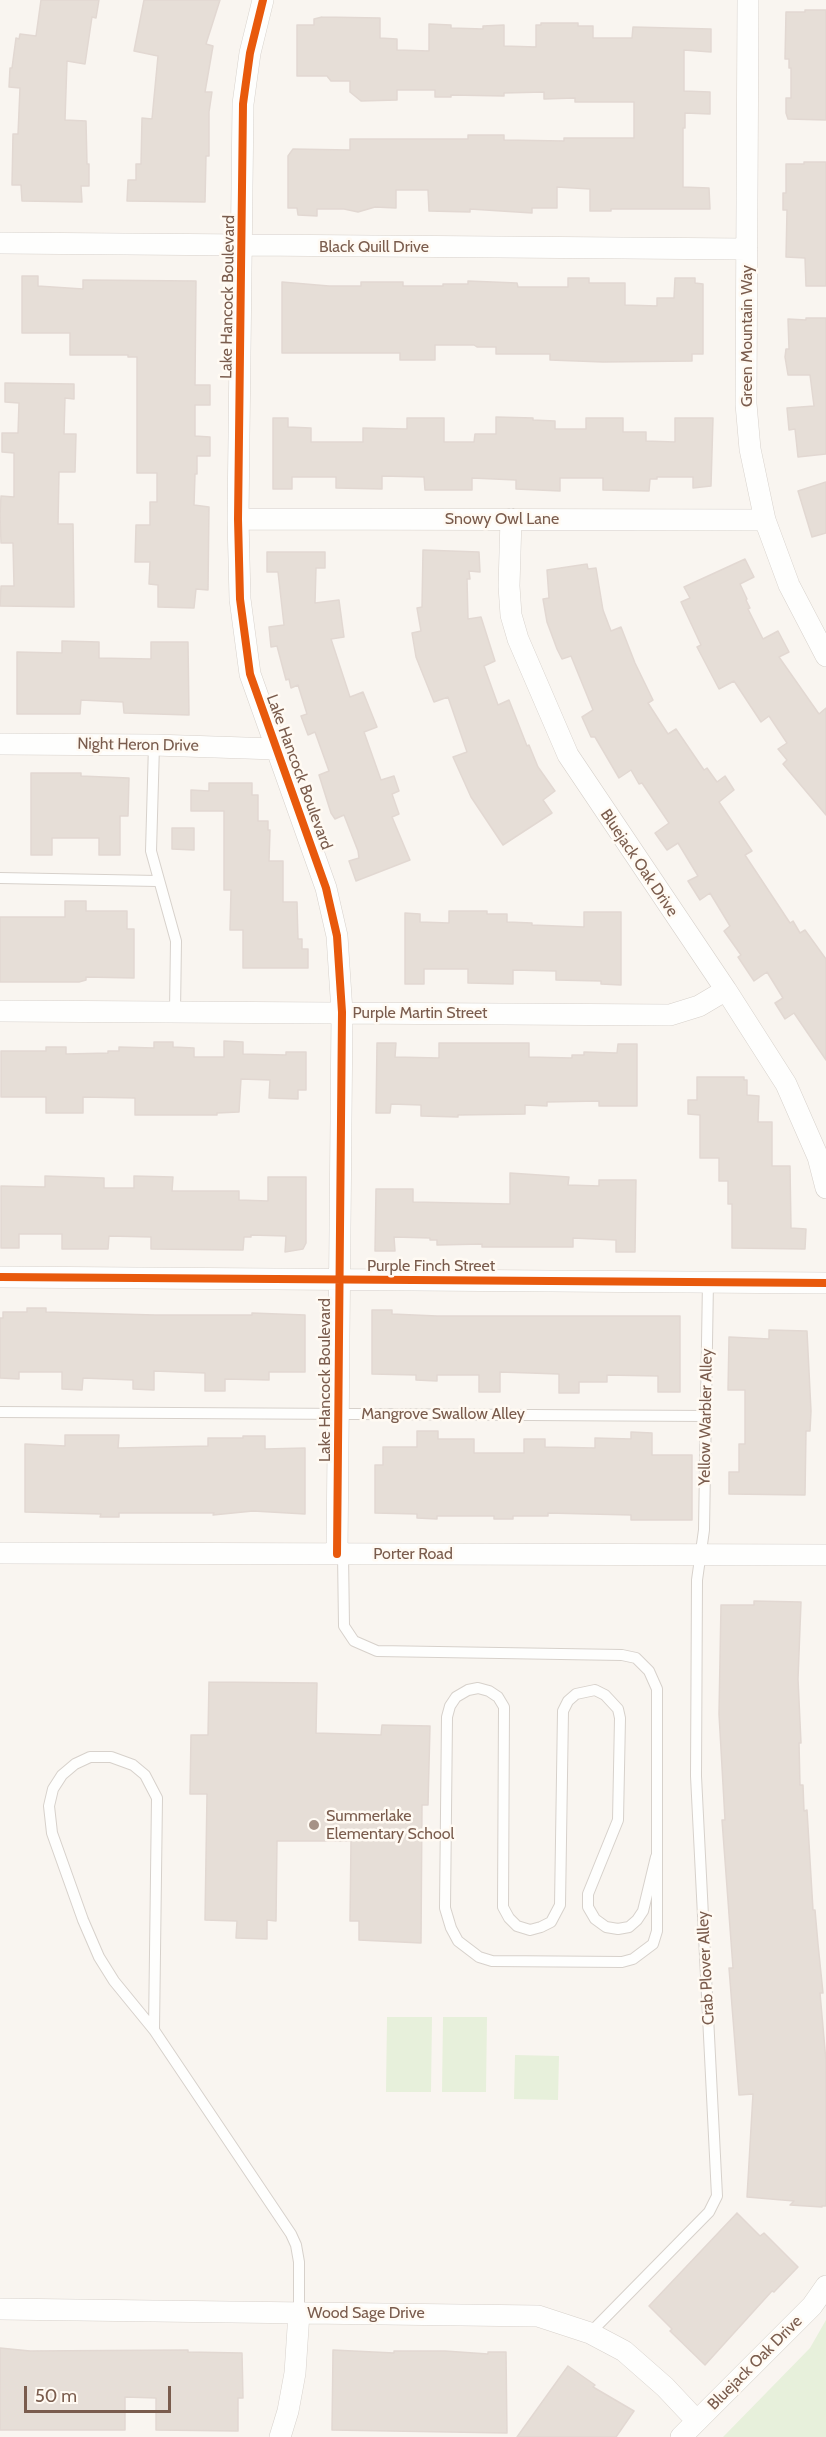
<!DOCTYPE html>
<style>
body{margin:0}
#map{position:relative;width:826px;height:2437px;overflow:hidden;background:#f9f5f0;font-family:Cabin,sans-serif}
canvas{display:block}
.scale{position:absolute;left:24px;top:2386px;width:147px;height:27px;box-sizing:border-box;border:3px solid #7a5c4d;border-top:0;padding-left:8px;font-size:18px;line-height:21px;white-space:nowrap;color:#7a5c4d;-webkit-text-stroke:4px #fffaf3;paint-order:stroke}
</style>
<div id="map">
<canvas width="826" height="2437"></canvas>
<div class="scale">50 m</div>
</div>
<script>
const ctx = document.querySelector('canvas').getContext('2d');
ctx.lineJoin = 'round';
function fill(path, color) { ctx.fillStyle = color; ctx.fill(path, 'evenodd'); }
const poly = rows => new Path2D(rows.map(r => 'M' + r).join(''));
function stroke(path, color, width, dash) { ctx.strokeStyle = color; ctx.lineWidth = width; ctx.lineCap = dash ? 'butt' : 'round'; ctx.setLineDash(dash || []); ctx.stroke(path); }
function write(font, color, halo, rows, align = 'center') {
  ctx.font = font + ' Cabin,sans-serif'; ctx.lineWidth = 5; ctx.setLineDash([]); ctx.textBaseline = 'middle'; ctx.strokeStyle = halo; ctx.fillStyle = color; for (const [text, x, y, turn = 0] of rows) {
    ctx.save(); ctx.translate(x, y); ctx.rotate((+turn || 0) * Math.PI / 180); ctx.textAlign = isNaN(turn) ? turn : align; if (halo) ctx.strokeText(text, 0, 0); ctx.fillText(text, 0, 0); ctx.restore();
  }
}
const green = poly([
 [387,2017,432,2017,431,2092,386,2092],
 [443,2017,487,2017,486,2092,442,2092],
 [515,2055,559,2056,558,2100,514,2099],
 [826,2320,826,2437,723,2437,810,2348]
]);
const building = poly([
 [41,0,99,0,96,18,92,17,85,64,67,61,65,120,86,121,87,164,89,164,89,186,81,186,82,202,22,201,21,185,12,185,13,134,18,134,20,88,9,87,10,68,12,68,16,38,19,39,20,34,36,36,41,0],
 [144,0,220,0,206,44,213,46,205,92,212,92,209,112,209,156,206,156,205,202,127,201,128,180,136,180,136,164,141,164,142,118,152,119,158,56,134,51,144,0],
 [805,10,826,10,826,120,788,119,786,113,786,98,791,98,791,68,789,68,789,59,785,59,786,12,805,12,805,10],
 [322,17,380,18,380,38,397,39,397,50,429,51,429,24,451,25,451,28,483,29,483,26,504,25,504,46,536,47,536,25,541,25,541,23,578,23,578,26,593,26,593,38,632,38,633,27,711,29,711,52,684,50,684,91,710,92,710,114,685,113,685,128,683,128,683,187,709,188,710,209,611,209,611,211,590,211,590,189,557,187,557,208,532,208,532,213,470,209,470,212,429,211,428,190,396,190,396,208,375,207,358,212,344,209,317,209,317,216,298,215,297,208,288,208,288,156,293,149,350,150,350,139,468,139,468,135,504,135,504,140,564,141,564,138,634,138,634,102,575,102,575,98,544,99,544,92,504,93,504,96,451,95,451,97,435,97,435,90,397,90,397,100,361,101,350,92,350,81,331,81,327,76,297,76,297,25,314,25,314,19,322,17],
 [804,162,826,162,826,286,806,286,805,258,786,257,787,210,783,210,783,193,786,193,786,164,804,164,804,162],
 [22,276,38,276,38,286,83,289,83,280,196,281,195,385,210,385,210,405,195,405,195,436,210,437,210,456,197,456,197,474,195,474,194,505,209,507,208,590,196,589,194,608,158,607,158,585,149,584,150,562,135,562,136,525,150,525,150,502,157,502,157,473,137,473,137,357,128,357,128,355,70,355,70,333,22,333,22,276],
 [568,278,589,278,589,283,625,283,625,305,657,306,657,298,674,298,675,278,695,278,695,283,703,284,703,354,692,354,692,361,603,362,550,360,550,354,496,354,496,347,477,347,474,345,435,345,435,360,400,360,400,353,282,353,282,282,329,286,361,286,361,282,403,282,403,286,443,286,443,284,468,284,468,281,517,283,518,287,568,287,568,278],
 [806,318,826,318,826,454,798,457,795,429,789,430,787,408,814,406,810,375,788,375,785,357,786,349,789,349,788,319,806,320,806,318],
 [5,383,74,384,74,399,65,398,64,434,76,434,75,472,59,472,58,524,73,524,74,607,0,606,1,586,14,586,13,543,1,543,0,516,1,496,14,497,14,453,2,452,2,433,18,433,19,403,5,402,5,383],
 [496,417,533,418,533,420,555,421,555,429,586,429,586,418,623,418,623,432,646,432,646,441,675,442,675,418,713,418,711,486,693,488,693,477,657,477,657,479,650,479,649,491,603,490,603,478,560,478,560,491,516,489,516,480,472,478,472,490,425,490,424,477,382,476,382,489,336,488,336,477,292,477,292,489,273,489,273,418,288,418,288,427,311,428,311,442,363,442,363,428,407,429,407,418,444,418,444,442,474,442,475,434,496,434,496,417],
 [826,482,826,533,812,537,798,491,826,482],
 [423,550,479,552,480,572,469,571,470,579,467,579,468,619,481,617,495,661,484,666,498,705,509,700,527,746,529,745,538,767,555,791,543,800,552,813,503,845,471,797,453,757,467,752,448,697,434,702,416,657,412,633,421,631,417,608,422,607,423,550],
 [267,552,325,552,325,568,316,568,315,603,339,600,344,637,331,639,350,697,363,692,377,727,364,732,381,780,394,776,399,791,392,794,399,814,392,817,410,860,356,881,349,861,359,858,358,851,344,815,335,819,331,813,319,775,329,771,315,732,308,735,301,716,307,714,298,685,291,688,289,679,286,680,277,646,271,647,269,627,284,625,278,572,267,572,267,552],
 [745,559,754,577,740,584,747,599,746,600,750,608,748,609,763,639,778,631,789,652,779,657,819,714,826,708,826,815,783,764,787,760,778,749,787,743,769,716,761,722,734,681,719,689,697,647,701,645,681,602,690,598,684,587,745,559],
 [587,564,588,569,596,568,603,610,611,631,621,627,635,663,653,700,648,703,668,734,676,729,704,770,707,768,717,782,725,776,734,790,719,802,752,851,745,855,790,923,793,921,800,933,805,930,826,959,826,1060,794,1013,785,1019,775,1003,783,998,767,972,754,981,738,957,741,955,724,931,730,926,710,893,700,900,688,881,698,876,678,843,667,850,655,833,669,823,642,783,639,784,631,770,619,778,595,737,591,737,582,717,593,710,571,656,562,659,557,649,547,622,543,599,549,598,547,570,587,564],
 [62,641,99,642,99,658,151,659,151,642,188,642,189,715,124,713,123,702,81,700,80,714,17,714,17,652,62,653,62,641],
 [31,773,81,773,81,776,129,778,128,816,120,816,120,855,99,855,99,838,52,838,52,855,31,855,31,773],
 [209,783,252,783,252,795,258,795,258,821,268,821,268,830,270,830,269,861,283,861,283,902,297,902,298,939,302,939,302,949,308,949,308,968,243,968,243,930,230,930,231,890,224,890,224,811,191,811,191,790,209,791,209,783],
 [172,828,194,828,194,850,172,849,172,828],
 [65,901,86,901,86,911,127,911,127,929,134,929,134,978,86,977,86,980,79,982,0,982,0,917,65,917,65,901],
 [449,911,487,911,487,914,507,914,507,922,532,923,532,925,584,927,584,912,621,912,621,985,601,984,601,981,556,980,556,971,513,970,513,984,468,983,468,969,424,969,424,984,405,984,405,913,420,914,420,922,449,923,449,911],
 [224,1041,243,1042,243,1054,286,1055,286,1052,306,1052,306,1090,298,1090,298,1099,269,1098,270,1080,241,1079,239,1112,217,1113,217,1115,135,1115,135,1098,83,1097,83,1113,46,1113,46,1097,1,1097,1,1051,46,1051,46,1047,66,1047,66,1054,108,1053,108,1051,119,1051,119,1047,154,1048,154,1042,173,1042,173,1047,194,1048,194,1057,224,1057,224,1041],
 [377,1043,396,1043,395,1057,439,1058,439,1043,529,1043,529,1057,572,1058,572,1055,584,1055,584,1052,617,1053,618,1044,637,1044,637,1106,599,1106,599,1101,547,1102,547,1106,525,1105,525,1114,458,1115,458,1117,421,1116,421,1105,391,1104,390,1113,376,1113,377,1043],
 [697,1077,744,1077,744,1080,747,1080,747,1095,759,1096,758,1122,772,1122,772,1166,790,1166,791,1228,806,1229,805,1249,732,1248,732,1204,728,1204,728,1181,719,1181,719,1158,700,1158,700,1115,688,1114,688,1100,697,1100,697,1077],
 [510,1173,569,1177,568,1185,599,1186,599,1180,636,1180,635,1252,616,1252,616,1240,573,1238,573,1247,482,1247,482,1244,437,1245,437,1240,430,1240,430,1238,394,1237,395,1251,375,1251,376,1189,413,1189,413,1202,510,1204,510,1173],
 [45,1176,104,1178,104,1188,134,1188,134,1176,173,1177,172,1191,239,1191,239,1200,268,1201,268,1177,306,1177,306,1243,303,1249,285,1252,286,1236,251,1235,251,1237,244,1237,243,1250,151,1249,151,1237,109,1236,108,1249,62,1249,62,1234,19,1234,19,1248,1,1248,1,1186,45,1187,45,1176],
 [27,1308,46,1308,46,1312,155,1315,252,1315,252,1313,305,1315,305,1372,269,1372,269,1380,225,1379,225,1391,205,1391,205,1373,154,1371,154,1390,133,1389,133,1380,83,1378,82,1390,62,1389,62,1372,19,1372,19,1379,0,1378,0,1318,3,1318,3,1312,27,1312,27,1308],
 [372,1310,392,1310,392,1314,437,1316,680,1316,680,1392,658,1392,658,1376,607,1375,607,1382,579,1382,579,1393,559,1393,559,1374,500,1372,500,1392,479,1392,479,1375,437,1375,437,1381,416,1380,416,1375,372,1374,372,1310],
 [769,1330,807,1331,811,1411,810,1431,806,1431,805,1495,729,1494,729,1472,739,1472,739,1444,745,1444,745,1390,728,1390,729,1337,769,1339,769,1330],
 [417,1431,438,1431,438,1439,474,1439,474,1453,524,1453,524,1439,545,1439,545,1447,595,1448,595,1438,631,1439,631,1432,652,1433,652,1455,692,1455,692,1520,631,1520,631,1515,548,1513,548,1516,513,1516,513,1519,494,1519,494,1516,437,1516,437,1519,417,1518,417,1514,375,1513,375,1465,383,1465,383,1447,417,1447,417,1431],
 [65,1435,119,1435,118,1448,208,1446,208,1438,243,1438,243,1436,265,1436,265,1449,305,1448,305,1514,253,1511,213,1515,214,1513,119,1513,119,1517,100,1517,101,1514,25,1512,25,1444,65,1446,65,1435],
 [754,1601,801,1602,798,1679,801,1743,799,1743,800,1785,803,1785,804,1811,807,1810,813,1910,815,1910,818,1944,823,1993,820,1993,826,2061,826,2206,822,2206,822,2207,790,2205,794,2201,747,2197,753,2094,739,2095,729,1968,733,1968,722,1820,725,1820,719,1714,721,1605,754,1605,754,1601],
 [209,1682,317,1683,316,1733,381,1735,382,1725,430,1726,428,1805,422,1805,421,1943,359,1940,359,1921,350,1921,351,1841,277,1841,276,1921,267,1920,267,1939,236,1938,237,1921,205,1920,207,1794,190,1794,191,1735,208,1735,209,1682],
 [737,2213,760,2236,764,2233,798,2267,774,2292,772,2291,705,2365,670,2331,672,2329,649,2306,737,2213],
 [0,2348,30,2351,188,2350,188,2352,242,2353,243,2398,238,2398,238,2431,156,2430,156,2398,125,2397,125,2430,0,2430,0,2348],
 [333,2350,394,2353,394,2351,445,2351,488,2354,488,2352,506,2352,507,2433,332,2430,333,2350],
 [568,2366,595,2385,593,2387,634,2411,616,2437,517,2437,568,2366]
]);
const service = poly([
 [154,745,151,851,176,941,175,1012],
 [0,878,157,881],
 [0,1412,707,1416],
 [343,1554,344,1626,354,1641,377,1651,622,1655,636,1658,649,1671,657,1689,657,1931,653,1944,633,1959,622,1962,492,1961,479,1957,458,1941,451,1928,445,1908,447,1717,450,1706,456,1697,468,1690,478,1688,489,1691,498,1697,504,1707,503,1907,509,1918,517,1926,530,1930,541,1927,551,1922,560,1905,563,1711,568,1701,576,1694,595,1690,605,1695,618,1709,620,1718,618,1820,588,1894,588,1907,595,1919,606,1927,618,1929,629,1927,637,1920,643,1911,656,1857],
 [154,2030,157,1798,145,1775,133,1765,111,1757,90,1757,75,1764,62,1775,53,1789,49,1806,52,1833,83,1920,99,1957,114,1981,154,2030,291,2234,296,2245,299,2262,299,2313],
 [590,2333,709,2212,717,2196,696,1776,697,1580,704,1530,708,1281]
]);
const minor = poly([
 [263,0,250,53,243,104,238,519,240,599,250,674,326,888,337,936,342,1012,337,1554],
 [748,0,746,404,750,449,765,520,789,585,826,656],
 [0,243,747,249],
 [238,519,765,520],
 [511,519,509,586,511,615,518,639,568,755,726,990,786,1084,818,1157,826,1188],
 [0,744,154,745,276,749],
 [0,1011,670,1015,699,1006,726,990],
 [0,1277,826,1283],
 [0,1553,826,1555],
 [0,2309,538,2316,590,2333,624,2351,665,2387,697,2421],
 [280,2437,288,2411,295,2373,299,2313],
 [681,2437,812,2306,826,2286]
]);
const cycleway = poly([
 [263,0,250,53,243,104,238,519,240,599,250,674,326,888,337,936,342,1012,337,1554],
 [0,1277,826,1283]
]);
const markers = [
 [314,1825,6,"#a69286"]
];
const streetNames = [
 ["Black Quill Drive",374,247],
 ["Lake Hancock Boulevard",228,297,-89],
 ["Green Mountain Way",747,336,-90],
 ["Snowy Owl Lane",502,519],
 ["Night Heron Drive",138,745,1],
 ["Lake Hancock Boulevard",299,772,70],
 ["Bluejack Oak Drive",639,863,56],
 ["Purple Martin Street",420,1013],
 ["Purple Finch Street",431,1266],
 ["Lake Hancock Boulevard",325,1380,-90],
 ["Mangrove Swallow Alley",443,1414],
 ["Yellow Warbler Alley",706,1417,-89],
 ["Porter Road",413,1554],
 ["Crab Plover Alley",706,1968,-93],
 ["Wood Sage Drive",366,2313],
 ["Bluejack Oak Drive",755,2363,-45]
];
const poiNames = [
 ["Summerlake",326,1816],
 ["Elementary School",326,1834]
];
fill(green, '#e7f0db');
fill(building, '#e6ded7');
stroke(building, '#e2d8d2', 1.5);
stroke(service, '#d7d1cb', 12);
stroke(minor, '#d7d1cb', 22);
stroke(service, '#fefefd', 10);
stroke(minor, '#fefefd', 21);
stroke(cycleway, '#e8590c', 8);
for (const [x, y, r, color] of markers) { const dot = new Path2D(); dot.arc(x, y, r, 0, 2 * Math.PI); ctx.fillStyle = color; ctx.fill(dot); stroke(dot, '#fffaf3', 2); }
write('16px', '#7a5c4d', '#fffaf3', streetNames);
write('16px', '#7a5c4d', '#fffaf3', poiNames, 'left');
</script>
